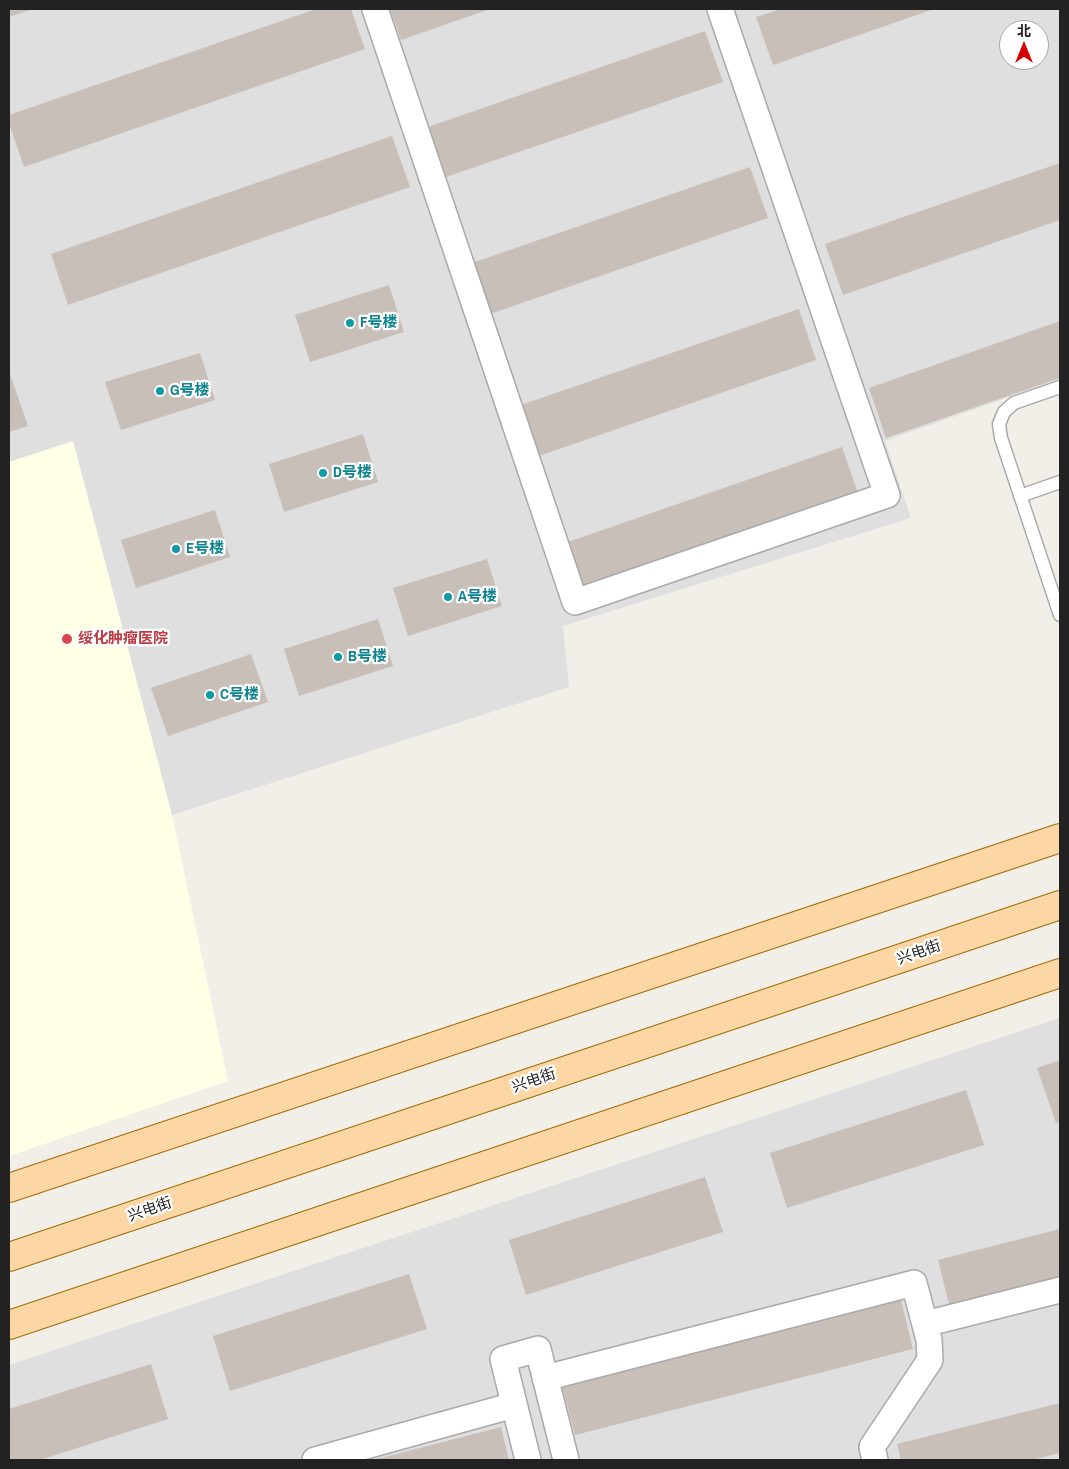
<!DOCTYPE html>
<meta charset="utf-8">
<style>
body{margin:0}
#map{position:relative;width:1069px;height:1469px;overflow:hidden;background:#f2efe9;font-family:"Archivo Narrow","Noto Sans SC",sans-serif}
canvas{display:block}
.frame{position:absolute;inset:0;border:10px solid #222;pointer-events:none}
.north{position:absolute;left:999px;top:20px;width:50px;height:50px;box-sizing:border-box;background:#fff;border:1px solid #a7a7a7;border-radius:50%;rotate:0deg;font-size:14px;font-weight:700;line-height:20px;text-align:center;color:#222}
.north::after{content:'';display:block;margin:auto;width:18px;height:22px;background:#d40000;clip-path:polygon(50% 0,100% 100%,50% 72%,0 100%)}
</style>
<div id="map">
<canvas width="1069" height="1469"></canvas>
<div class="frame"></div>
<div class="north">北</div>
</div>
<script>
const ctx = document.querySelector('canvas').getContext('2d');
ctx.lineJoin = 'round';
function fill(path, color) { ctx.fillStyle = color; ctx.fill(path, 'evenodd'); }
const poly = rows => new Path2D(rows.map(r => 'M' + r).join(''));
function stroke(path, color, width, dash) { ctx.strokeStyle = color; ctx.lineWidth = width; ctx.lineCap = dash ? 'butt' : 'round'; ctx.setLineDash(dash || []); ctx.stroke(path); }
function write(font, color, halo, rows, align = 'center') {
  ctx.font = font + ' "Archivo Narrow","Noto Sans SC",sans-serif'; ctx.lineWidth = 4.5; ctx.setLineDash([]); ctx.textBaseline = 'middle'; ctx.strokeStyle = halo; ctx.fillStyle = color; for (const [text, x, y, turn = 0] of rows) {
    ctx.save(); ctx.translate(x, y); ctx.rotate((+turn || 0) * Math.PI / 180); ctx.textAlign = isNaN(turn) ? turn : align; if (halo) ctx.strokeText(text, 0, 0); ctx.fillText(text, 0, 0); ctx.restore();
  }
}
const residential = poly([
 [9,9,1060,9,1060,379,885,441,911,518,563,626,569,687,172,815,73,442,9,462],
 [1009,30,1039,30,1039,60,1009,60],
 [1060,1018,1060,1460,9,1460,9,1365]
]);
const education = poly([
 [73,441,172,815,228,1081,9,1156,9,462]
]);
const building = poly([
 [9,9,33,9,9,17],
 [316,9,351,9,365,49,24,167,9,123,9,115],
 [390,9,490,9,401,40],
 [781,9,934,9,773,65,756,17],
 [705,31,723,82,446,177,428,127],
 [392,136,410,187,68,305,51,254],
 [1060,163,1060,220,843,295,825,244],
 [750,167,768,218,490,314,472,263],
 [389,285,404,332,310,362,295,315],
 [799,309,816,360,539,456,521,405],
 [1060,321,1060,378,886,438,869,388],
 [200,353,215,400,121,430,105,382],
 [9,371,28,426,9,432],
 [363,434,378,482,284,512,269,464],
 [842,447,860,499,582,594,565,543],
 [215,510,230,557,136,588,121,540],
 [487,559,502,606,408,636,393,588],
 [378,619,393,666,299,696,284,649],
 [251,654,268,702,168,736,151,688],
 [1060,1060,1060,1121,1056,1123,1037,1068],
 [966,1090,984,1145,787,1208,770,1153],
 [705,1177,723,1232,526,1295,509,1240],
 [1060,1229,1060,1280,950,1308,938,1260],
 [409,1274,427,1329,230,1391,213,1336],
 [901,1300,913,1349,575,1435,562,1387],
 [151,1364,168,1419,40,1460,9,1460,9,1409],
 [1060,1403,1060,1453,1032,1460,901,1460,897,1444],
 [501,1427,509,1460,373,1460]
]);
const lane = poly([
 [1060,387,1014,403,1004,412,999,424,1001,438,1060,615],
 [1020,496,1060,482]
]);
const street = poly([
 [375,9,575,602,887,495,720,9],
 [925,1324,1060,1290],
 [545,1378,914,1283,929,1340,930,1360,872,1447,875,1460],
 [315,1460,514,1405],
 [528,1460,503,1359,538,1349,566,1460]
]);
const primary = poly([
 [9,1188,1060,838],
 [9,1257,1060,905],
 [9,1325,1060,973]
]);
const markers = [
 [350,323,5,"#0f9aa8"],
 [160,391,5,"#0f9aa8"],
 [323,473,5,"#0f9aa8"],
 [176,549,5,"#0f9aa8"],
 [448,597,5,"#0f9aa8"],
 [67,639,6,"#e0444e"],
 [338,657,5,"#0f9aa8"],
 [210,695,5,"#0f9aa8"]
];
const cultureNames = [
 ["F号楼",360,323],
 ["G号楼",170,391],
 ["D号楼",333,473],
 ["E号楼",186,549],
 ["A号楼",458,597],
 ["B号楼",348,657],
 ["C号楼",220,695]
];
const healthNames = [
 ["绥化肿瘤医院",78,639]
];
const streetNames = [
 ["兴电街",919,953,-19],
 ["兴电街",534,1081,-19],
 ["兴电街",150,1210,-19]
];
fill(residential, '#e0dfdf');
fill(education, '#ffffe5');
fill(building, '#c7bfb8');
stroke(lane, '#a9a9a9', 15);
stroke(street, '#a9a9a9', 28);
stroke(primary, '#a06b00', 30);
stroke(lane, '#fff', 12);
stroke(street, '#fff', 25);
stroke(primary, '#fcd6a4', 28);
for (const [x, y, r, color] of markers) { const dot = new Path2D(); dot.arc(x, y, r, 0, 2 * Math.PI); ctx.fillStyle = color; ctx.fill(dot); stroke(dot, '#fff', 2); }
write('bold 15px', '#0d838f', '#fff', cultureNames, 'left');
write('bold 15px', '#be3a42', '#fff', healthNames, 'left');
write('15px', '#222', '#fff', streetNames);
</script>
